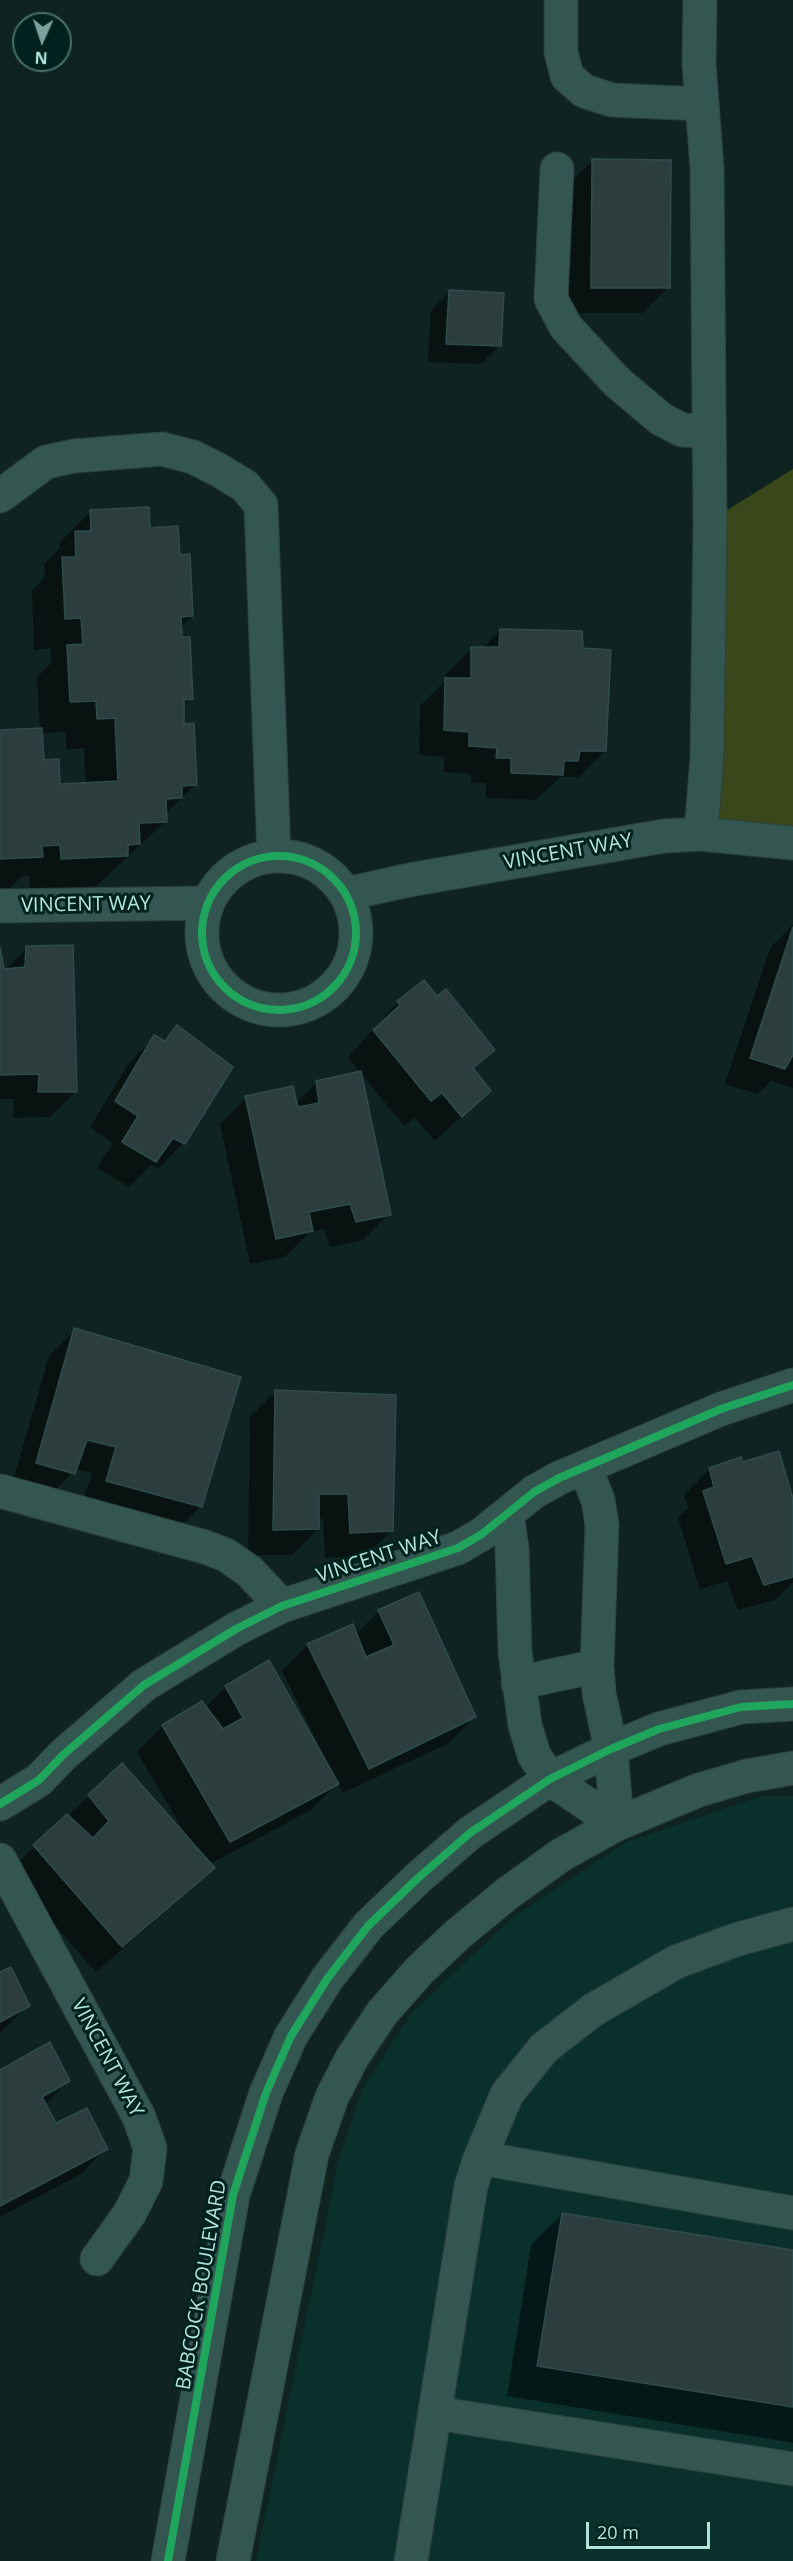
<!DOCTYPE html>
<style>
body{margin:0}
#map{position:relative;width:793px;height:2561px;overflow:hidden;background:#0f2421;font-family:"Open Sans",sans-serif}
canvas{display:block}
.north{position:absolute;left:12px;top:12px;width:60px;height:60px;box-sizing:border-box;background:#00221e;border:2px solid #48706a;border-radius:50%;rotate:183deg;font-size:16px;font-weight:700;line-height:24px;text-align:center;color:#b3e4db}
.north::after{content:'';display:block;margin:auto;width:21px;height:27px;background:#7aa19a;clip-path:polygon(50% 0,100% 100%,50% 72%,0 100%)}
.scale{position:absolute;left:586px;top:2522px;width:124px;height:27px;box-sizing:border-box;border:3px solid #b3e4db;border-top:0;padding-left:8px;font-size:18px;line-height:21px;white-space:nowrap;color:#b3e4db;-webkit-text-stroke:4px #00221e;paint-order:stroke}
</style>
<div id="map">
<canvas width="793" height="2561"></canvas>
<div class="north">N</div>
<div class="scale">20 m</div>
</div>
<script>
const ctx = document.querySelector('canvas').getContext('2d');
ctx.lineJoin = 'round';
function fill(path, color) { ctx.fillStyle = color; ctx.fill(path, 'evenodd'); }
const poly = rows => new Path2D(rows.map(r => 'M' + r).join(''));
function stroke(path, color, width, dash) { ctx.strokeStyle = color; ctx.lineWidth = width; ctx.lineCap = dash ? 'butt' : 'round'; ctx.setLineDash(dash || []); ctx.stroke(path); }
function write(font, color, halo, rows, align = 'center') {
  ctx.font = font + ' "Open Sans",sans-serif'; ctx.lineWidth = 6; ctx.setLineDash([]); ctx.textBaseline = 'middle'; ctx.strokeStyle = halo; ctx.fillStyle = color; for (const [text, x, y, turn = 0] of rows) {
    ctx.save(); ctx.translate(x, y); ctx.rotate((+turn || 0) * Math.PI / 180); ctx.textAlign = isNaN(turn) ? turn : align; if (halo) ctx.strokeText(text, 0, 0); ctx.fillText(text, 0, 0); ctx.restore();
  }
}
const built = poly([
 [762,1796,793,1796,793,2561,256,2561,338,2163,363,2088,411,2014,512,1918,626,1842]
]);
const green = poly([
 [793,469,793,843,701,834,710,521]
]);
const shadow = poly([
 [593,160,668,288,642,313,566,313,567,186],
 [449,292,499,346,481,364,428,362,431,311],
 [91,511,149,530,178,556,192,616,180,628,191,699,182,707,183,725,195,785,165,814,166,821,96,886,30,890,29,876,22,876,10,888,0,888,0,731,40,730,37,677,51,663,51,648,34,650,32,590,45,577,44,564,60,548,60,542],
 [66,732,66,750,84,748,86,784,58,786,42,761,41,733],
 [501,630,582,650,605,751,579,777,561,777,535,800,486,798,486,783,471,783,471,774,444,772,444,757,419,755,420,706,446,680,446,674,472,648,483,648],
 [793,925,793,1088,771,1081,758,1094,725,1084,770,948],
 [27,948,76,1091,50,1117,13,1118,14,1099,0,1099,0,949,3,972],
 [437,999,493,1050,473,1070,489,1091,435,1141,415,1118,404,1126,348,1057,398,1002],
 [177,1027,231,1068,183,1143,158,1169,151,1165,129,1187,97,1168,113,1143,90,1127,129,1063,155,1037,162,1041],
 [316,1083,389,1214,363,1240,330,1247,324,1229,310,1232,285,1257,250,1264,220,1124,246,1098,296,1103],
 [75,1330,201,1506,175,1532,81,1507,92,1473,75,1469,48,1499,11,1488,49,1356],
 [276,1391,392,1530,366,1556,325,1558,323,1519,318,1519,318,1529,292,1555,248,1555,250,1417],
 [742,1464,793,1504,793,1582,775,1600,738,1610,727,1581,700,1589,678,1518,688,1508,684,1495,710,1469],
 [379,1611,475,1717,449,1743,343,1793,338,1783,311,1810,210,1864,213,1868,187,1893,96,1972,8,1872,89,1796,185,1834,137,1752,163,1726,205,1708,226,1687,269,1662,318,1750,320,1748,282,1671,308,1645,352,1626,355,1635],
 [0,1973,28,2006,0,2033],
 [0,2072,68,2081,44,2105,55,2125,106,2148,81,2174,0,2217],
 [562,2214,793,2251,793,2443,507,2396,531,2245]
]);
const building = poly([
 [592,159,671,160,670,288,591,288,592,159],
 [449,290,504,293,501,346,446,344,449,290],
 [149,507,150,528,178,526,180,555,190,554,193,616,181,617,182,637,190,637,193,699,184,700,184,724,194,723,197,785,182,786,182,798,166,799,167,822,139,823,140,844,128,845,128,856,61,859,60,845,42,846,43,857,0,859,0,730,42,728,44,760,59,759,60,784,118,781,115,718,97,719,96,701,70,702,67,645,83,644,81,618,65,619,62,557,76,557,75,531,91,531,90,510,149,507],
 [500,629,582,631,583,648,611,650,606,751,580,751,578,761,564,761,563,775,511,773,511,758,496,758,497,748,469,746,469,732,444,730,445,678,471,678,471,647,499,647,500,629],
 [793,927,793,1055,785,1069,750,1058,793,927],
 [73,945,77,1092,38,1092,39,1074,0,1075,0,947,4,969,25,967,26,946,73,945],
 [424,980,437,996,446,989,495,1050,473,1068,491,1091,462,1117,442,1093,431,1101,373,1030,400,1005,397,1001,424,980],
 [177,1025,233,1067,185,1144,173,1138,156,1162,122,1142,138,1116,115,1101,154,1035,165,1041,177,1025],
 [361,1071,391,1215,356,1222,350,1204,309,1212,313,1231,276,1239,245,1096,293,1086,298,1107,319,1103,316,1081,361,1071],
 [74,1328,241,1377,202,1507,106,1481,116,1447,87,1440,75,1474,36,1463,74,1328],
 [275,1390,396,1395,393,1531,350,1533,348,1494,319,1494,319,1529,273,1530,275,1390],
 [779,1451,793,1499,793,1577,764,1585,752,1556,726,1564,703,1491,714,1487,709,1468,741,1457,743,1462,779,1451],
 [419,1592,476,1717,369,1769,307,1644,353,1624,366,1657,394,1645,378,1610,419,1592],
 [269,1660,339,1784,230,1842,162,1725,202,1701,223,1729,243,1718,225,1686,269,1660],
 [122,1763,215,1868,122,1947,33,1845,67,1814,93,1838,109,1821,88,1795,122,1763],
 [11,1967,30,2006,0,2022,0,1972,11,1967],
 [50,2042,70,2081,42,2097,56,2123,87,2108,108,2149,0,2206,0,2070,50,2042],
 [562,2213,793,2250,793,2407,537,2366,562,2213]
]);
const minor = poly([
 [561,0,561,52,567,76,584,91,612,100,702,104],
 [700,0,699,64,707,168,710,521,707,757,701,834],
 [557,169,551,299,566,327,617,382,661,419,682,430,709,431],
 [0,496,46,462,74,456,162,449,193,457,217,469,245,486,261,505,274,856],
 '202 933a77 77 0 1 1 154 0a77 77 0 1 1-154 0Z',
 [346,894,409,880,664,836,701,834,793,843],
 [0,906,208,903],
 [585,1467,598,1500,602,1525,597,1666,599,1693,611,1749,617,1824],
 [0,1491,205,1547,226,1555,249,1571,282,1606],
 [507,1514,512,1548,515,1652,525,1725,534,1755,550,1779,617,1824],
 [518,1683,597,1666],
 [0,1804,39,1780,63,1755,144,1685,236,1629,282,1606,458,1548,482,1534,534,1492,559,1478,721,1409,793,1385],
 [0,1860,139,2117,150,2148,146,2181,130,2213,97,2259],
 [480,2158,793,2213],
 [435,2413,793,2469],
 [168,2561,233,2195,266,2093,291,2036,327,1979,368,1926,418,1878,470,1833,550,1779,611,1749,659,1729,741,1707,793,1704],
 [233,2561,312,2154,332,2097,352,2058,382,2013,419,1971,457,1935,508,1893,561,1855,617,1824,699,1790,747,1776,793,1768],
 [411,2561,471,2186,480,2158,507,2094,544,2048,593,2010,676,1962,735,1940,793,1924]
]);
const cycleway = poly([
 '202 933a77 77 0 1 1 154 0a77 77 0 1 1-154 0Z',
 [0,1804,39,1780,63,1755,144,1685,236,1629,282,1606,458,1548,482,1534,534,1492,559,1478,721,1409,793,1385],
 [168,2561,233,2195,266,2093,291,2036,327,1979,368,1926,418,1878,470,1833,550,1779,611,1749,659,1729,741,1707,793,1704]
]);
const streetNames = [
 ["VINCENT WAY",568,852,-10],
 ["VINCENT WAY",86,905,-1],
 ["VINCENT WAY",379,1557,-18],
 ["VINCENT WAY",107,2058,62],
 ["BABCOCK BOULEVARD",202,2285,-80]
];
fill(built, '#09302b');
fill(green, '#39471a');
fill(shadow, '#0007');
fill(building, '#2b3e3d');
stroke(building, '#2f4c4c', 1.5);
stroke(minor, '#2d403d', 35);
stroke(minor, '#335651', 33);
stroke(cycleway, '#20a55d', 8);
write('20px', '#b3e4db', '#00221e', streetNames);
</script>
